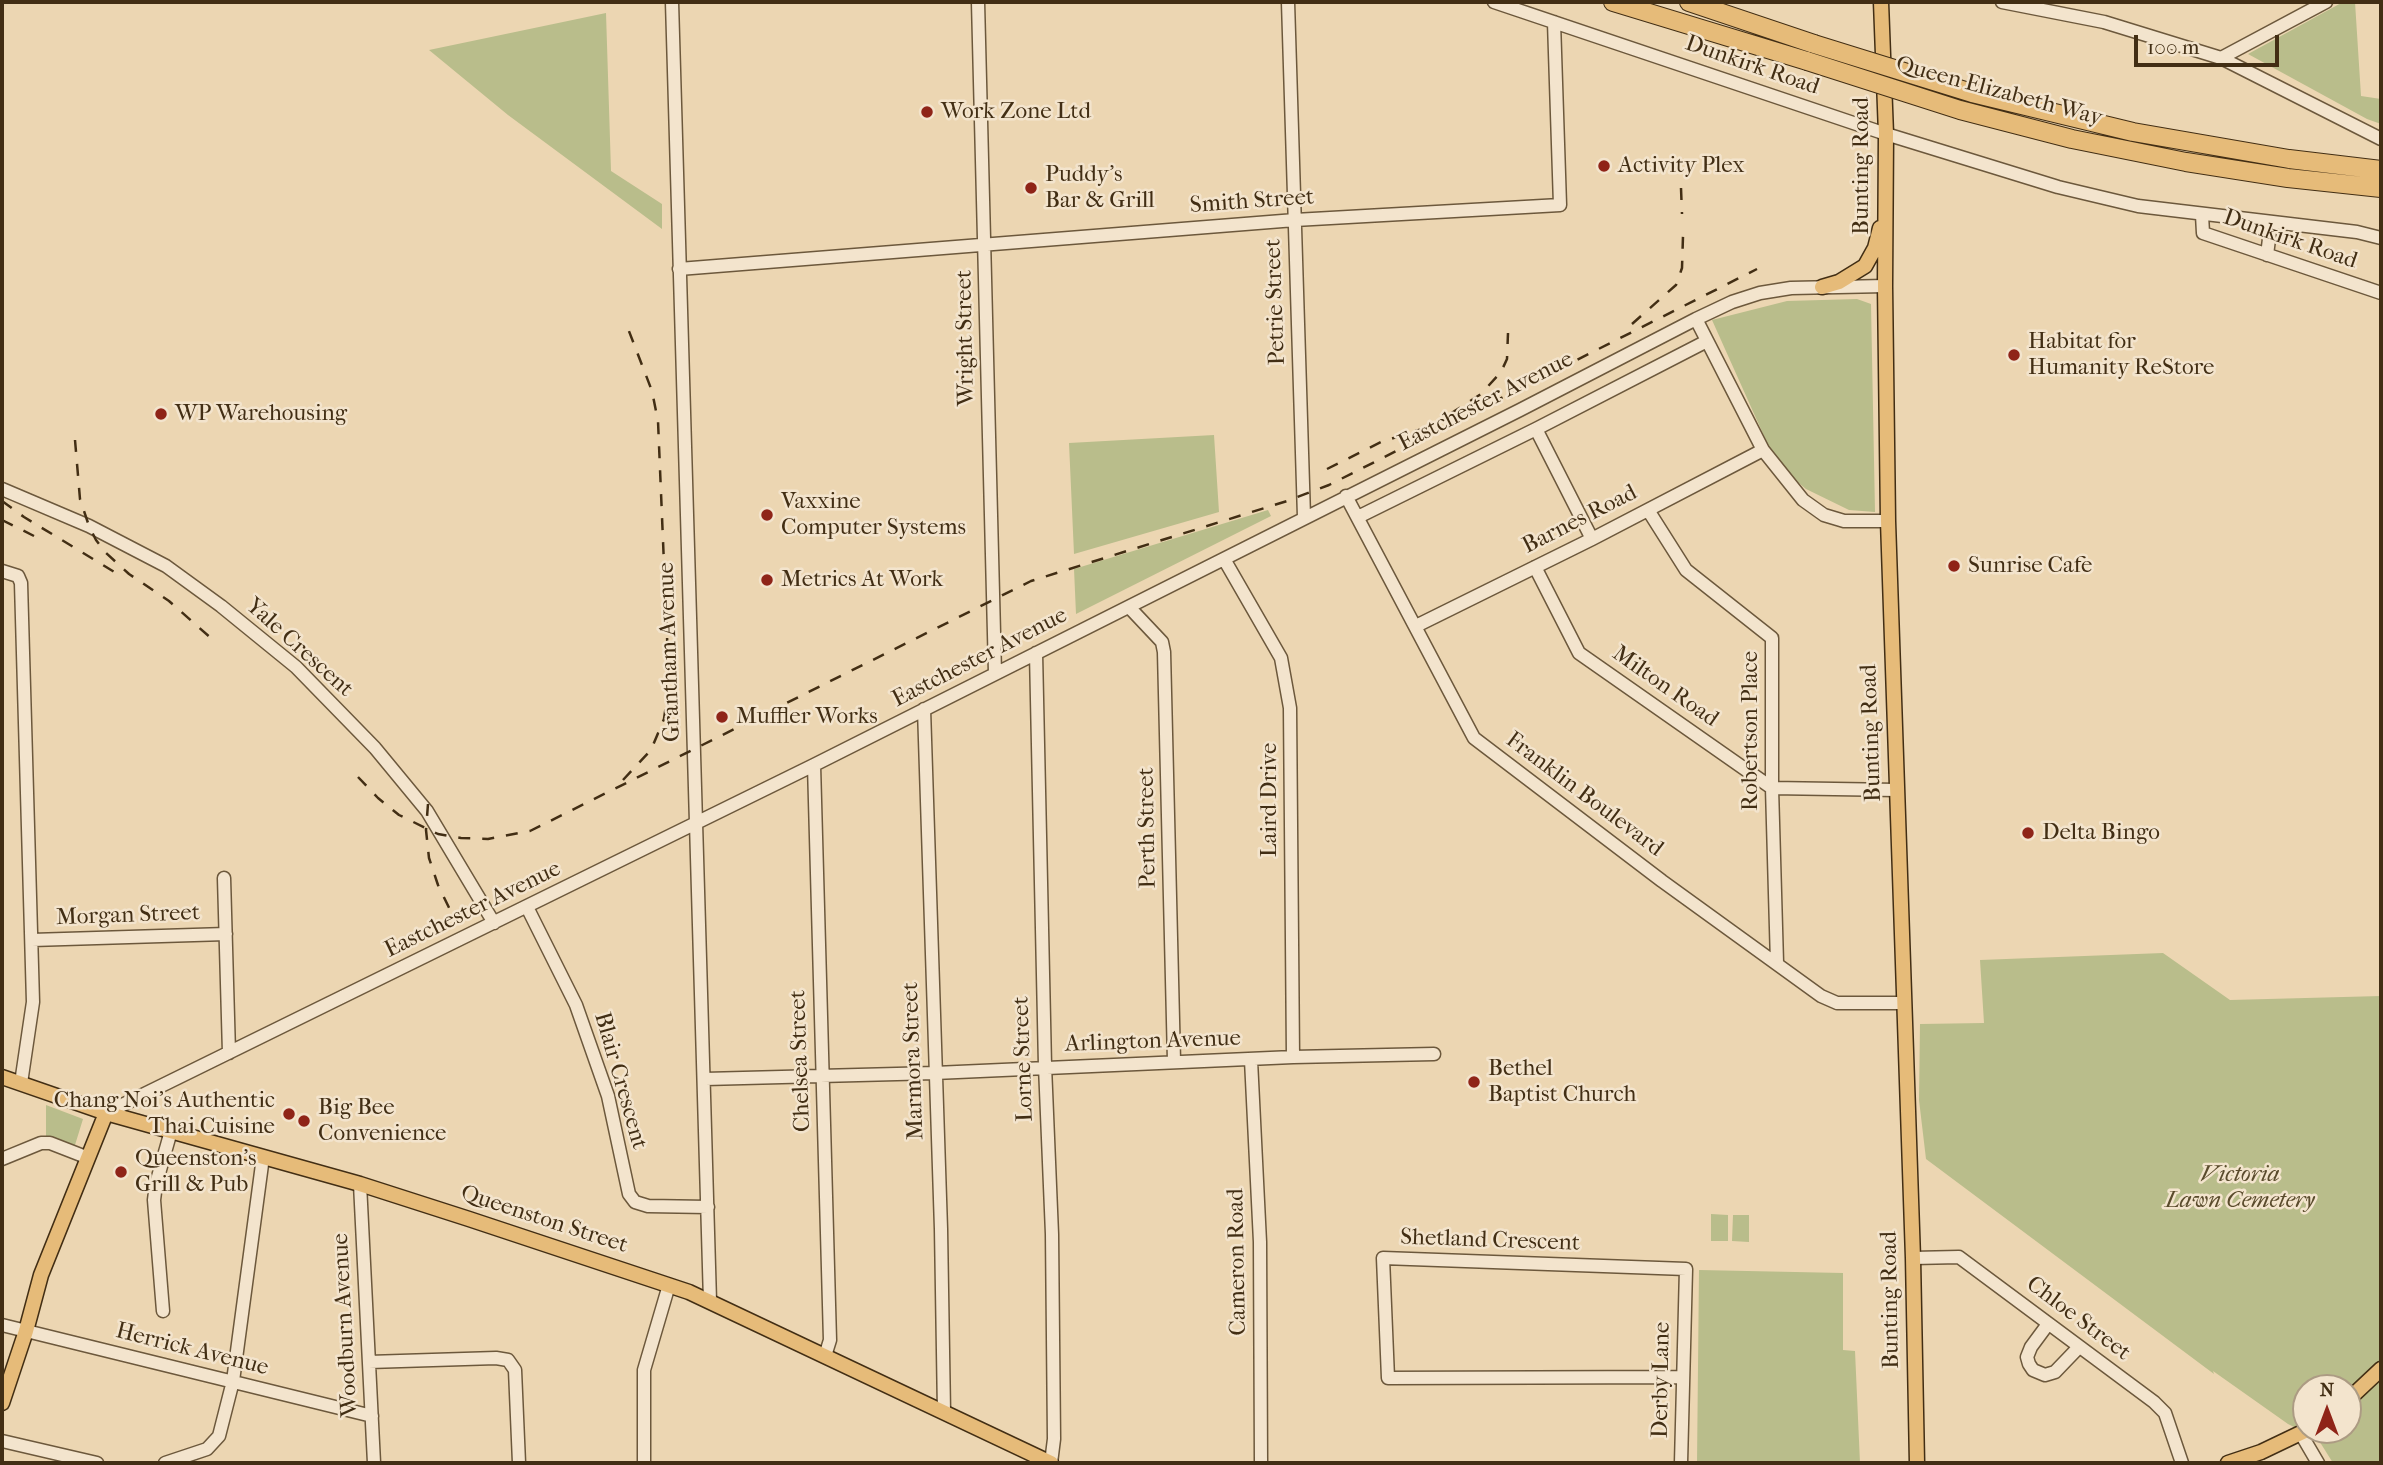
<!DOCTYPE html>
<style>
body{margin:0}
#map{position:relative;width:2383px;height:1465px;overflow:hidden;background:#ecd6b2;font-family:"IM FELL French Canon",serif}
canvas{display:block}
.frame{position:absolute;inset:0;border:4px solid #422e14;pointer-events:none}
.north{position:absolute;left:2292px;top:1374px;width:70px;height:70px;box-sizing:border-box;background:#f3e4cd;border:2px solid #ac9b83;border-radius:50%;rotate:0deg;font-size:19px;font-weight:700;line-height:28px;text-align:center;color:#422e14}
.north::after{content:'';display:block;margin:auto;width:24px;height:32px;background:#8f2418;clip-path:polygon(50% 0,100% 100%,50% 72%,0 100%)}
.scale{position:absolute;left:2134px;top:35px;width:145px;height:32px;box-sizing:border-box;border:4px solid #422e14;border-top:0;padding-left:9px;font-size:21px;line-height:24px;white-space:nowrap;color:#422e14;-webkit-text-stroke:5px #f3e4cd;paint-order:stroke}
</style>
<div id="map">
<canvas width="2383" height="1465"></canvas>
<div class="frame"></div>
<div class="north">N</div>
<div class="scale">100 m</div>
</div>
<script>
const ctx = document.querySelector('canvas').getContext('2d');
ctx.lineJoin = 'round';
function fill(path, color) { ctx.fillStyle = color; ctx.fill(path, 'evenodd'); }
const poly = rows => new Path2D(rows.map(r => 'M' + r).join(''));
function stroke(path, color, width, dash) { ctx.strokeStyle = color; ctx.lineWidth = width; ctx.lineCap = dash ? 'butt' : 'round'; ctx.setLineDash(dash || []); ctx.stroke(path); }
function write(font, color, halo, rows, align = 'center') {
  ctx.font = font + ' "IM FELL French Canon",serif'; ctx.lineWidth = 5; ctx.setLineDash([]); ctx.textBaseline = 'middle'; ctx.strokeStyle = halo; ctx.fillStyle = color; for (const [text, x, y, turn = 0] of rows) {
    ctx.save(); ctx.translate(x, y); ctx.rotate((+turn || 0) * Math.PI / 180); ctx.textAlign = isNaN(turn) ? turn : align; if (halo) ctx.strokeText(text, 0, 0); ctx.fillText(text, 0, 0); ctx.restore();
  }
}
const green = poly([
 [2343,2,2355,2,2361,96,2381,99,2381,124,2367,119,2248,54],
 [606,13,611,171,662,204,662,229,508,115,429,50],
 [1857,299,1871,304,1875,512,1849,510,1806,489,1777,465,1712,320,1787,301],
 [1214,435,1219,512,1074,554,1069,443],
 [1268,510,1271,516,1076,614,1074,569],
 [2163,953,2230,1000,2381,996,2381,1463,2333,1463,2318,1439,2288,1424,2213,1371,2214,1374,1926,1159,1919,1100,1920,1024,1984,1023,1980,960],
 [2306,1388,2348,1388,2348,1430,2306,1430],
 [46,1105,83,1119,75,1145,46,1136],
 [1711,1214,1728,1215,1728,1241,1711,1241],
 [1733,1215,1749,1215,1749,1242,1732,1241],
 [1699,1270,1843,1273,1843,1350,1855,1351,1860,1463,1697,1463]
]);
const minor = poly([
 [672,2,710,1301],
 [978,2,995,673],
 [1288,2,1304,517],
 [1494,2,1886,134,2058,187,2138,206,2357,232,2381,238],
 [2002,2,2104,22,2221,58,2381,139],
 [2221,58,2326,2],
 [2202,215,2203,233,2381,293],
 [2267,255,2271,223],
 [679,269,1295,220,1560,205,1554,22],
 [1696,319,1763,450,1803,500,1824,515,1844,521,1888,521],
 [1536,429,1592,539],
 [2,489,89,526,166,566,221,606,296,667,375,748,427,811,494,923],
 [1346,496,1474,738,1662,881,1821,996,1837,1003,1904,1003],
 [1648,510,1686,570,1772,638,1772,788,1777,963],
 [1358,517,1536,429,1707,341],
 [1224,559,1281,658,1290,708,1293,1057],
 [1535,567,1579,653,1772,788,1897,790],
 [2,571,18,576,21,583,33,1002,21,1083],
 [1129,607,1162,642,1164,652,1174,1061],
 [1416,626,1592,539,1763,450],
 [1036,653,1045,1066,1052,1234,1054,1439,1051,1463],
 [924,709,941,1229,944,1412],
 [814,765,830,1340,825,1356],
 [224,878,229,1053],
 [527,907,576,1005,608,1096,629,1194,635,1202,648,1206,708,1207],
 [32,940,226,934],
 [1251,1060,1260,1242,1261,1463],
 [705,1079,935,1073,1293,1057,1434,1054],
 [106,1113,814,765,1520,410,1696,319,1732,302,1760,293,1791,288,1885,286],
 [2,1159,41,1143,50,1143,86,1157],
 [360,1184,374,1463],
 [1913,1258,1959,1257,2154,1402,2165,1413,2182,1463],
 [163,1311,154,1200,156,1184,171,1131],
 [2048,1324,2031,1347,2027,1357,2029,1364,2033,1370,2045,1375,2055,1372,2079,1347],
 [2,1325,372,1416],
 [369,1362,496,1358,508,1360,515,1370,519,1463],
 [2301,1434,2318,1463],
 [2,1441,97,1463],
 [165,1463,207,1449,219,1436,233,1381,263,1157],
 [644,1463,644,1370,669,1285],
 [1681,1463,1686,1269,1383,1258,1388,1378,1682,1377]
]);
const major = poly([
 [1881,2,1886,134,1885,286,1888,521,1913,1258,1917,1463],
 [1822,287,1839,282,1865,266,1875,248,1880,228],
 [2,1077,106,1113,360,1184,469,1219,689,1292,1051,1463],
 [2348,1400,2381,1369],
 [2,1403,26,1331,41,1275,106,1113],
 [2228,1463,2261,1452,2307,1430]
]);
const highway = poly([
 [1613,2,1807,61],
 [1689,2,1814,44]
]);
const rail = poly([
 [1681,188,1682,214],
 [1632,324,1676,285,1682,268,1683,236],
 [1450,414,1481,394,1501,372,1507,359,1508,333],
 [75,440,80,499,89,526,96,540,106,553,129,574,169,601,212,639],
 [1327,469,1381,442,1431,426],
 [2,501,24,517,116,573],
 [2,520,34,536],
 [358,777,378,798,399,815,438,834,461,838,488,839,530,831,1031,581,1287,501,1329,485,1757,269],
 [623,780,651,750,664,719,669,684,658,421,652,391,627,326],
 [428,804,426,830,429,858,438,885,454,918]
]);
const highwayBridge = poly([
 [1814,44,1972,93,2133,132,2289,159,2381,170],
 [1807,61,1960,110,2072,139,2186,162,2288,178,2381,188]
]);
const markers = [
 [927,112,7,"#8f2418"],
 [1604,166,7,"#8f2418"],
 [1031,188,7,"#8f2418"],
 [2014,355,7,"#8f2418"],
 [161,414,7,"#8f2418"],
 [767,515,7,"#8f2418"],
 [1954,566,7,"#8f2418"],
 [767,580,7,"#8f2418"],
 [722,717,7,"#8f2418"],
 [2028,833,7,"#8f2418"],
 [1474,1082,7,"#8f2418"],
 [289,1114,7,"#8f2418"],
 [304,1121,7,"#8f2418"],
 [121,1172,7,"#8f2418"]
];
const streetNames = [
 ["Dunkirk Road",1752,66,19],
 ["Queen Elizabeth Way",1999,92,15],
 ["Bunting Road",1862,166,-90],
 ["Smith Street",1252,202,-4],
 ["Dunkirk Road",2290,240,19],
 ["Petrie Street",1276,302,-92],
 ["Wright Street",966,338,-91],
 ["Eastchester Avenue",1486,402,-27],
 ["Barnes Road",1580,520,-27],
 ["Yale Crescent",299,648,42],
 ["Grantham Avenue",670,652,-92],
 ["Eastchester Avenue",980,658,-27],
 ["Milton Road",1665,687,35],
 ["Robertson Place",1751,731,-90],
 ["Bunting Road",1872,733,-92],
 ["Franklin Boulevard",1584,795,37],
 ["Laird Drive",1270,800,-90],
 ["Perth Street",1148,828,-91],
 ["Eastchester Avenue",473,910,-26],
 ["Morgan Street",128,916,-2],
 ["Arlington Avenue",1153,1042,-2],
 ["Lorne Street",1024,1059,-92],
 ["Chelsea Street",801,1061,-92],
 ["Marmora Street",914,1061,-92],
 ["Blair Crescent",620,1081,74],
 ["Queenston Street",544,1220,18],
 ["Shetland Crescent",1490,1241,2],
 ["Cameron Road",1238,1262,-91],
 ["Bunting Road",1891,1300,-91],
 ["Chloe Street",2078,1319,37],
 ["Woodburn Avenue",346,1325,-93],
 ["Herrick Avenue",192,1350,14],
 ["Derby Lane",1662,1380,-89]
];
const poiNames = [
 ["Work Zone Ltd",941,112],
 ["Activity Plex",1618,166],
 ["Puddy's",1045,175],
 ["Bar & Grill",1045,201],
 ["Habitat for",2028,342],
 ["Humanity ReStore",2028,368],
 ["WP Warehousing",175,414],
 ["Vaxxine",781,502],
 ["Computer Systems",781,528],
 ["Sunrise Cafe",1968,566],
 ["Metrics At Work",781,580],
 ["Muffler Works",736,717],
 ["Delta Bingo",2042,833],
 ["Bethel",1488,1069],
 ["Baptist Church",1488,1095],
 ["Chang Noi's Authentic",275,1101,"right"],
 ["Thai Cuisine",275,1127,"right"],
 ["Big Bee",318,1108],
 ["Convenience",318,1134],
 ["Queenston's",135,1159],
 ["Grill & Pub",135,1185]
];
const parkNames = [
 ["Victoria",2240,1175],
 ["Lawn Cemetery",2240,1201]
];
fill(green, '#b9bd8b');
stroke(minor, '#6c583c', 15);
stroke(major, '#422e14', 17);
stroke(highway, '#422e14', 20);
stroke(minor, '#f3e4cd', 12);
stroke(major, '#e6bb79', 14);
stroke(highway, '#e6bb79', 18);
stroke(rail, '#422e14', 2.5, [12, 12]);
stroke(highwayBridge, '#422e14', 20, []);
stroke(highwayBridge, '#e6bb79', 18);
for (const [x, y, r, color] of markers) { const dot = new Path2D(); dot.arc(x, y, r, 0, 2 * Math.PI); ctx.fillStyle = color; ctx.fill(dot); stroke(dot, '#f3e4cd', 2.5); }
write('23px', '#422e14', '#f3e4cd', streetNames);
write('23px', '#422e14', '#f3e4cd', poiNames, 'left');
write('italic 23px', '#5a4b2c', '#f3e4cd', parkNames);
</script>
